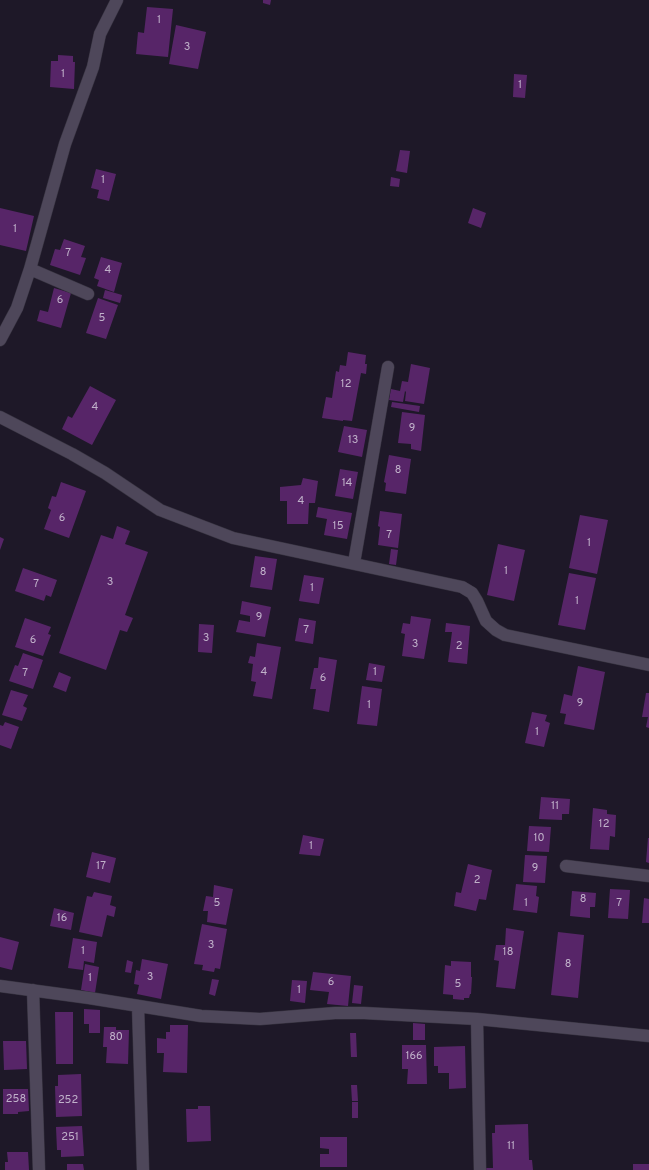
<!DOCTYPE html>
<style>
body{margin:0}
canvas{display:block;background:#1e1828}
</style>
<canvas width="649" height="1170"></canvas>
<script>
const ctx = document.querySelector('canvas').getContext('2d');
ctx.lineJoin = 'round';
function fill(path, color) { ctx.fillStyle = color; ctx.fill(path, 'evenodd'); }
const poly = rows => new Path2D(rows.map(r => 'M' + r).join(''));
function stroke(path, color, width, dash) { ctx.strokeStyle = color; ctx.lineWidth = width; ctx.lineCap = dash ? 'butt' : 'round'; ctx.setLineDash(dash || []); ctx.stroke(path); }
function write(font, color, halo, rows, align = 'center') {
  ctx.font = font + ' Overpass,sans-serif'; ctx.lineWidth = 3; ctx.setLineDash([]); ctx.textBaseline = 'middle'; ctx.strokeStyle = halo; ctx.fillStyle = color; for (const [text, x, y, turn = 0] of rows) {
    ctx.save(); ctx.translate(x, y); ctx.rotate((+turn || 0) * Math.PI / 180); ctx.textAlign = isNaN(turn) ? turn : align; if (halo) ctx.strokeText(text, 0, 0); ctx.fillText(text, 0, 0); ctx.restore();
  }
}
const building = poly([
 [263,0,271,0,270,5,263,3],
 [147,7,173,9,168,57,136,54,138,32,144,33],
 [176,25,206,32,198,69,169,64],
 [58,55,73,56,73,62,75,62,74,89,50,87,51,61,58,61],
 [514,74,527,75,525,98,513,97],
 [400,150,410,151,407,173,396,171],
 [96,169,116,174,109,201,97,198,99,190,91,188],
 [391,177,400,179,399,187,390,186],
 [0,208,34,216,26,251,0,245],
 [473,208,486,213,481,228,468,223],
 [64,239,85,246,81,257,86,258,80,275,50,265,55,249,60,250],
 [101,257,122,263,114,292,97,286,99,280,94,278],
 [54,288,71,293,61,328,37,321,40,310,48,312],
 [105,290,122,295,120,303,103,298],
 [98,298,118,305,106,339,86,333],
 [348,352,366,355,365,364,367,364,366,374,361,373,352,421,343,420,343,421,322,418,326,397,332,398,336,371,339,372,340,365,346,366],
 [411,364,430,368,424,404,405,401,406,392,405,391,403,402,389,400,391,389,400,391,402,381,408,382],
 [90,386,116,400,92,445,62,429,68,416,72,418],
 [392,402,420,406,419,412,391,407],
 [402,412,425,415,421,451,411,449,411,444,398,443],
 [344,426,367,430,362,457,338,452],
 [389,455,411,459,406,494,385,491,386,483,384,482],
 [340,469,358,472,353,499,335,496],
 [303,478,318,481,315,503,309,503,308,524,287,524,287,501,280,501,280,487,301,485],
 [61,482,86,491,69,538,44,529,51,510,48,508,52,496,56,497],
 [318,507,352,513,347,539,324,535,327,519,316,517],
 [380,511,402,514,398,548,378,545,380,527,378,526],
 [580,515,608,520,597,574,569,568],
 [117,526,130,531,125,544,148,552,125,615,133,618,127,632,120,630,106,670,59,653,101,535,113,539],
 [0,537,4,539,0,550],
 [498,544,525,550,514,601,487,595],
 [391,549,398,550,396,565,389,564],
 [255,556,277,559,272,590,250,587],
 [23,568,57,580,51,597,46,595,44,601,15,591],
 [569,573,596,578,585,630,558,625],
 [304,575,324,578,319,604,299,601],
 [242,601,271,607,265,637,236,632,239,620,250,622,250,616,240,614],
 [411,616,431,619,424,659,402,656,405,634,401,633,403,623,410,624],
 [25,618,51,627,48,634,51,635,43,656,15,647],
 [299,618,316,621,313,644,295,641],
 [446,623,470,626,467,664,448,662,452,632,445,632],
 [199,624,214,625,212,653,198,652],
 [257,643,281,647,272,699,253,696,256,682,251,681,253,664,248,663,250,656,255,657],
 [23,653,43,660,33,689,9,681,15,665,18,666],
 [319,657,337,660,329,712,313,709,316,689,310,689,314,668,318,668],
 [369,663,385,666,382,682,366,680],
 [578,666,605,672,594,730,564,724,566,714,560,713,564,694,572,696],
 [59,672,71,677,66,692,53,687],
 [362,686,382,689,377,726,357,724],
 [11,690,28,695,23,706,27,708,22,721,2,715],
 [646,693,649,693,649,728,646,727,648,717,642,717],
 [532,712,547,715,545,721,550,723,544,747,525,743],
 [5,722,19,727,11,749,0,745,0,725,3,726],
 [541,797,570,799,569,814,562,814,562,820,539,819],
 [593,808,607,810,607,814,616,815,615,837,610,836,609,850,590,849],
 [529,826,551,827,549,852,527,851],
 [303,835,324,839,320,856,299,854],
 [648,838,649,838,649,863,646,862],
 [92,852,116,858,110,883,86,877],
 [525,855,547,856,545,883,523,882],
 [468,864,492,870,486,900,479,899,476,911,454,906,456,892,461,893],
 [516,884,537,886,536,896,539,897,537,913,513,910],
 [214,885,233,889,226,925,207,922,208,911,203,911,206,896,213,897],
 [610,889,630,890,628,919,608,918],
 [572,891,596,893,595,907,590,907,590,918,570,916],
 [94,892,112,896,110,905,116,907,114,917,107,915,102,937,79,932,87,896,92,897],
 [644,898,649,899,649,923,642,923],
 [54,908,74,913,71,930,50,926],
 [202,924,227,929,220,969,215,968,214,972,202,970,203,965,194,964],
 [506,928,524,931,515,989,496,987,499,961,494,960,496,945,505,945],
 [558,932,584,935,578,998,551,995],
 [0,937,19,942,12,970,0,967],
 [73,938,97,942,94,963,84,961,83,970,68,968],
 [142,959,168,964,161,999,137,994,139,985,134,984,136,970,140,971],
 [127,960,133,962,131,973,125,972],
 [451,961,471,962,471,977,472,977,471,994,470,994,469,998,464,998,464,1000,453,999,453,995,443,994,445,965,451,966],
 [85,964,99,967,95,993,81,990],
 [313,972,351,976,348,1006,327,1004,329,992,310,990],
 [212,979,219,980,215,996,209,994],
 [292,980,307,981,305,1003,290,1001],
 [354,985,363,986,361,1004,352,1003],
 [84,1009,100,1010,100,1033,89,1033,89,1024,84,1024],
 [55,1012,73,1012,73,1064,56,1064],
 [413,1023,425,1024,425,1040,413,1040],
 [170,1025,188,1025,187,1073,163,1072,164,1053,157,1053,157,1038,166,1039,166,1032,170,1032],
 [104,1027,116,1027,116,1030,129,1030,128,1064,106,1063,107,1047,103,1047],
 [350,1033,356,1033,357,1057,351,1057],
 [3,1041,26,1041,27,1069,4,1070],
 [402,1045,426,1045,427,1084,407,1084,408,1069,402,1069],
 [465,1046,466,1088,449,1089,449,1073,438,1073,438,1066,434,1066,434,1047],
 [81,1074,82,1116,56,1117,55,1086,58,1086,58,1075],
 [351,1085,357,1085,358,1101,352,1101],
 [3,1089,28,1089,29,1111,18,1112,18,1114,3,1114],
 [352,1102,358,1102,358,1118,352,1118],
 [198,1106,210,1106,211,1141,187,1142,186,1109,198,1109],
 [528,1124,529,1160,532,1160,533,1170,485,1170,485,1168,493,1168,492,1133,495,1133,495,1125],
 [82,1126,84,1156,61,1157,61,1150,57,1150,56,1127],
 [320,1137,347,1137,347,1167,320,1167,320,1154,329,1154,329,1149,320,1148],
 [7,1152,28,1152,29,1170,5,1170,5,1162,8,1162],
 [67,1164,83,1164,84,1170,67,1170],
 [633,1164,649,1164,649,1170,633,1170]
]);
const street = poly([
 [30,269,88,294],
 [0,340,17,308,30,269,65,144,93,67,100,34,117,0],
 [0,417,72,454,105,473,160,510,233,538,462,587,472,593,477,601,486,621,496,630,505,635,649,665],
 [354,563,388,367],
 [566,866,649,876],
 [0,986,89,998,201,1016,260,1019,335,1013,364,1013,477,1019,649,1036],
 [33,990,39,1170],
 [138,1006,143,1170],
 [477,1019,480,1170]
]);
const numberNames = [
 ["1",159,21],
 ["3",187,48],
 ["1",63,75],
 ["1",520,86],
 ["1",103,181],
 ["1",15,230],
 ["7",68,254],
 ["4",108,271],
 ["6",60,301],
 ["5",102,319],
 ["12",346,385],
 ["4",95,408],
 ["9",412,429],
 ["13",353,441],
 ["8",398,471],
 ["14",347,484],
 ["4",301,502],
 ["6",62,519],
 ["15",338,527],
 ["7",389,536],
 ["1",589,544],
 ["1",506,572],
 ["8",263,573],
 ["3",110,583],
 ["7",36,585],
 ["1",312,589],
 ["1",577,602],
 ["9",259,618],
 ["7",306,631],
 ["3",206,639],
 ["6",33,641],
 ["3",415,645],
 ["2",459,647],
 ["4",264,673],
 ["1",375,673],
 ["7",25,674],
 ["6",323,679],
 ["9",580,704],
 ["1",369,706],
 ["1",537,733],
 ["11",555,807],
 ["12",604,825],
 ["10",539,839],
 ["1",311,847],
 ["17",101,867],
 ["9",535,869],
 ["2",477,881],
 ["8",583,900],
 ["5",217,904],
 ["1",526,904],
 ["7",619,904],
 ["16",62,919],
 ["3",211,946],
 ["1",83,952],
 ["18",508,953],
 ["8",568,965],
 ["3",150,978],
 ["1",90,979],
 ["6",331,983],
 ["5",458,985],
 ["1",299,991],
 ["80",116,1038],
 ["166",414,1057],
 ["258",16,1100],
 ["252",68,1101],
 ["251",70,1138],
 ["11",511,1147]
];
fill(building, '#572568');
stroke(street, '#383441', 13);
stroke(street, '#4e475a', 12);
write('11px', '#c0b1ca', null, numberNames);
</script>
